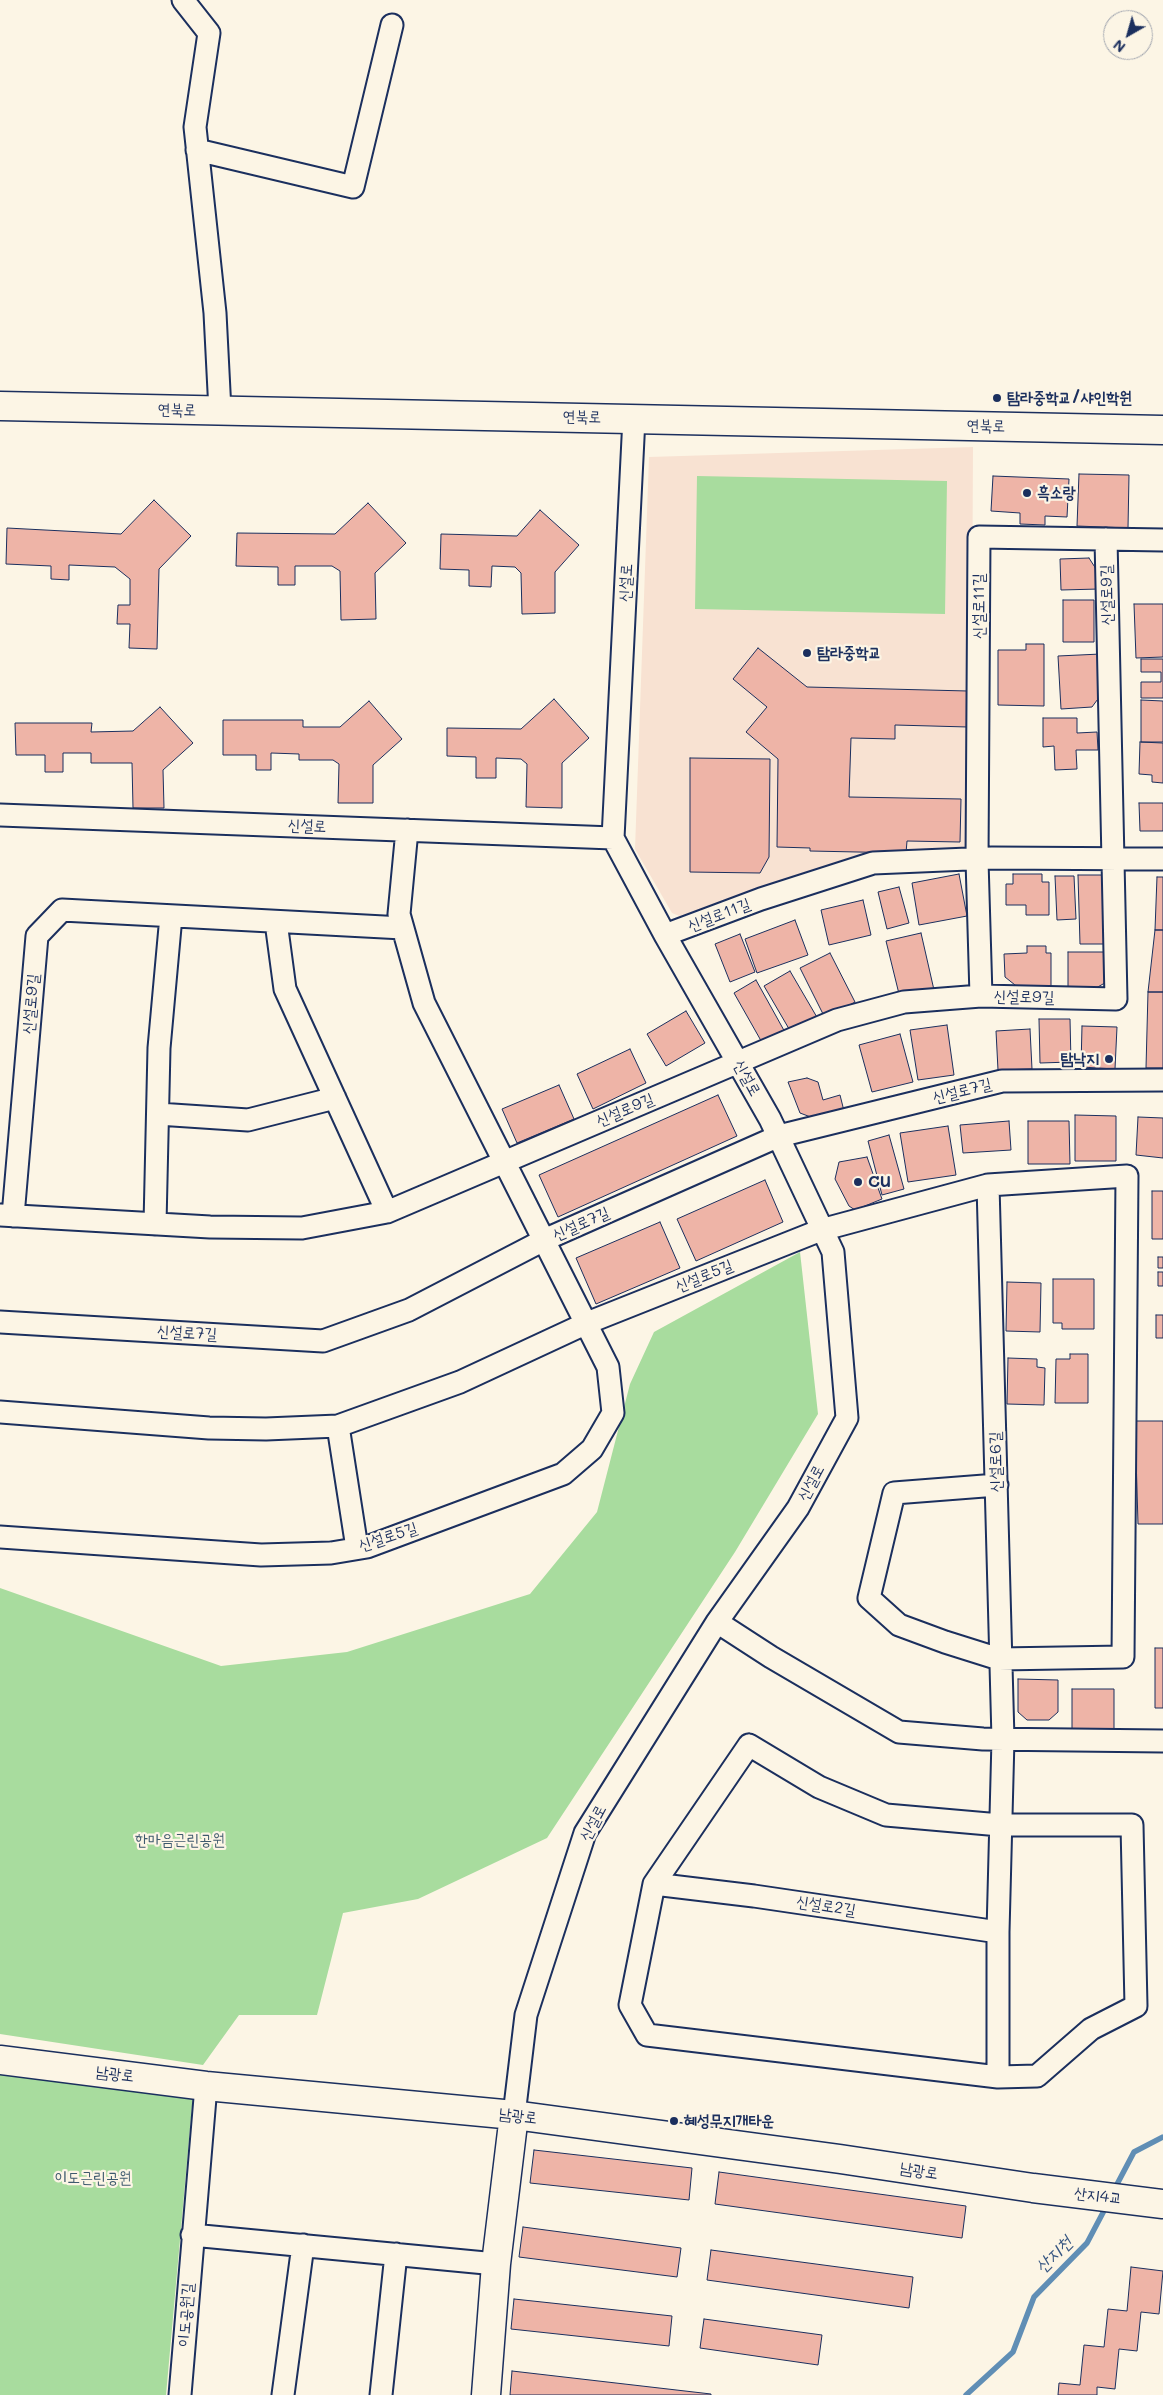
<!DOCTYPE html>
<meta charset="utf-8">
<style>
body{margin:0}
#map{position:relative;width:1163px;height:2395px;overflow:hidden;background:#fcf5e5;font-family:Mali,sans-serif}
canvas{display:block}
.north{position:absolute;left:1103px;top:10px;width:50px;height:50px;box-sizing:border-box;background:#fcf5e5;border:1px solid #a2a6af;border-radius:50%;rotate:218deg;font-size:14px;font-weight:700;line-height:20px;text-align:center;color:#1b2f5e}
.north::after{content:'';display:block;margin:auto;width:18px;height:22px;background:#1b2f5e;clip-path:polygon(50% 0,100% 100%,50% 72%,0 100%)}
</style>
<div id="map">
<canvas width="1163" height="2395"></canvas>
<div class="north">N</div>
</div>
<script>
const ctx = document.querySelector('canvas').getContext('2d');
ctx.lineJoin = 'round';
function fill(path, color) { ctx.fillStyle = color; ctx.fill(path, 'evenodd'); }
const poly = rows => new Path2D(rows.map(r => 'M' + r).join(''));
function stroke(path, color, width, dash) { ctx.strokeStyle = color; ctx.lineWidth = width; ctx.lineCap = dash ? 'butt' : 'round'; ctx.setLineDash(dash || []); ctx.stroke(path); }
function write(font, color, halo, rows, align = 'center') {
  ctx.font = font + ' Mali,"Poor Story",sans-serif'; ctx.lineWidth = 4.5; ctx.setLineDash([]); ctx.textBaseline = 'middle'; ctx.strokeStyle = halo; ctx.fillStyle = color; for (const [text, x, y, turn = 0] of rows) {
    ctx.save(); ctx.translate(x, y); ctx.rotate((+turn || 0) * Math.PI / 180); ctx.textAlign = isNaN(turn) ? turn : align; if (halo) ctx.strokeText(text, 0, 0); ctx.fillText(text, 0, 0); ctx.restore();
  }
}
const built = poly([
 [973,447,971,852,877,851,682,917,672,913,635,849,649,457]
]);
const green = poly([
 [697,476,947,481,945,614,695,609],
 [800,1252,818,1414,735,1552,547,1838,418,1899,343,1913,317,2015,239,2015,203,2065,0,2034,0,1588,221,1666,347,1652,530,1594,597,1512,630,1384,654,1332],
 [0,2074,193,2095,166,2395,0,2395]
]);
const stream = poly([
 [1114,2190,1134,2152,1163,2137],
 [966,2395,1013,2352,1034,2297,1087,2243,1107,2205]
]);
const building = poly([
 [1079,474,1129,475,1128,528,1077,526,1079,474],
 [993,476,1069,479,1067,517,1045,516,1045,525,1020,524,1020,513,991,511,993,476],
 [154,500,191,536,159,569,157,649,129,648,130,624,117,624,118,605,130,605,130,579,115,567,69,565,69,580,51,579,51,566,6,564,7,528,121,534,154,500],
 [368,503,406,543,375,573,376,619,341,620,340,571,332,566,295,566,295,585,278,585,278,567,236,566,237,533,335,534,368,503],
 [540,510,579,545,555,572,555,613,522,614,521,573,515,567,492,566,491,587,469,586,469,570,440,569,441,534,517,536,540,510],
 [1089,558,1098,572,1099,589,1061,590,1060,559,1089,558],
 [1063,600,1094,600,1094,642,1063,642,1063,600],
 [1134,604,1163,604,1163,657,1136,658,1134,604],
 [1026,644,1044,644,1044,706,998,705,998,650,1026,650,1026,644],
 [758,648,807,687,968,691,968,727,895,725,895,739,851,738,849,797,961,799,960,842,907,841,906,853,810,851,810,848,777,847,778,759,746,732,767,707,733,679,758,648],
 [1101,654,1103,692,1092,707,1061,709,1058,656,1101,654],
 [1141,659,1163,659,1163,698,1141,698,1141,682,1161,682,1161,672,1141,672,1141,659],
 [554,699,589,738,562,763,562,808,526,807,527,764,521,759,496,758,496,778,476,778,476,757,447,756,447,728,521,729,554,699],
 [1141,700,1163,701,1163,742,1141,742,1141,700],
 [369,701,402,739,373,765,373,803,338,803,339,764,333,760,299,760,299,754,271,753,271,770,256,770,256,755,223,755,223,720,303,720,303,727,340,727,369,701],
 [160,707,193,743,163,770,164,808,133,808,132,763,91,763,91,753,63,753,63,772,45,772,45,755,16,755,15,723,92,723,91,732,133,731,160,707],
 [1043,718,1077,718,1077,733,1097,732,1098,750,1076,750,1077,769,1055,770,1054,746,1043,747,1043,718],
 [1140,742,1163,743,1163,783,1152,782,1152,775,1139,774,1140,742],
 [690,758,770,759,769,857,760,873,690,872,690,758],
 [1139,803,1163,803,1163,831,1140,831,1139,803],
 [959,874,967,916,919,925,912,883,959,874],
 [1013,874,1042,874,1042,882,1049,882,1049,915,1026,915,1026,905,1006,905,1006,884,1013,884,1013,874],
 [1078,875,1108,875,1110,944,1080,944,1078,875],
 [1055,876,1074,876,1076,919,1057,920,1055,876],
 [1157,877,1163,877,1163,930,1155,930,1157,877],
 [899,887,909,923,887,929,878,892,899,887],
 [863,900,871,935,829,945,821,910,863,900],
 [795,920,808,955,757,973,745,939,795,920],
 [1155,930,1163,930,1163,992,1148,992,1155,930],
 [921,933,934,990,900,998,886,941,921,933],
 [740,934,755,972,730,982,715,944,740,934],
 [1027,946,1046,946,1046,953,1051,953,1051,989,1020,989,1005,977,1004,954,1027,953,1027,946],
 [1068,952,1110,952,1110,980,1096,988,1068,988,1068,952],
 [830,953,855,1002,825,1018,800,968,830,953],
 [790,971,818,1019,792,1034,764,986,790,971],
 [756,980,786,1034,764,1046,734,993,756,980],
 [1148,992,1163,992,1163,1068,1146,1068,1148,992],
 [686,1011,705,1043,666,1066,647,1034,686,1011],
 [1039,1019,1070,1019,1071,1062,1040,1063,1039,1019],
 [947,1025,954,1075,918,1080,910,1030,947,1025],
 [1082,1026,1117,1027,1115,1069,1081,1067,1082,1026],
 [1030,1029,1032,1069,998,1070,996,1031,1030,1029],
 [900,1034,913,1082,872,1092,859,1045,900,1034],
 [630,1049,646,1083,593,1109,577,1074,630,1049],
 [807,1078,818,1082,823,1100,840,1095,844,1111,816,1119,800,1113,788,1082,807,1078],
 [559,1085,574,1119,517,1143,502,1109,559,1085],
 [718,1095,737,1136,558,1217,539,1175,718,1095],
 [1075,1115,1116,1116,1116,1161,1075,1161,1075,1115],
 [1138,1117,1163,1118,1163,1158,1136,1155,1138,1117],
 [1009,1121,1011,1150,963,1153,960,1125,1009,1121],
 [1028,1121,1069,1121,1070,1164,1028,1164,1028,1121],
 [948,1126,956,1175,908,1182,900,1133,948,1126],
 [889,1135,904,1189,882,1195,868,1141,889,1135],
 [867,1157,882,1199,855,1210,849,1206,835,1179,839,1162,867,1157],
 [765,1180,783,1222,696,1261,677,1219,765,1180],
 [1152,1191,1163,1191,1163,1239,1152,1239,1152,1191],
 [660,1222,680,1268,596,1304,576,1258,660,1222],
 [1158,1257,1163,1257,1163,1268,1158,1268,1158,1257],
 [1158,1272,1163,1272,1163,1286,1158,1286,1158,1272],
 [1053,1279,1094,1279,1094,1329,1062,1329,1062,1323,1053,1323,1053,1279],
 [1007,1282,1041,1283,1040,1332,1006,1331,1007,1282],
 [1156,1315,1163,1315,1163,1338,1156,1338,1156,1315],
 [1070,1354,1088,1354,1088,1403,1055,1403,1056,1359,1070,1359,1070,1354],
 [1008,1358,1037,1359,1037,1367,1045,1368,1044,1405,1007,1404,1008,1358],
 [1135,1421,1163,1421,1163,1524,1138,1524,1135,1421],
 [1155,1648,1163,1648,1163,1708,1155,1708,1155,1648],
 [1018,1679,1058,1680,1058,1712,1049,1720,1027,1720,1018,1712,1018,1679],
 [1072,1689,1114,1689,1114,1731,1072,1731,1072,1689],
 [534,2150,692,2168,689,2200,530,2183,534,2150],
 [719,2172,966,2206,962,2238,715,2204,719,2172],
 [523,2227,681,2248,677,2277,519,2257,523,2227],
 [711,2250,913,2277,909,2308,707,2280,711,2250],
 [1131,2267,1163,2271,1159,2314,1141,2312,1137,2351,1119,2349,1115,2389,1097,2387,1097,2395,1058,2395,1059,2383,1080,2385,1084,2345,1104,2347,1108,2309,1127,2311,1131,2267],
 [514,2299,672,2316,669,2346,511,2329,514,2299],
 [704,2319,822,2335,818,2365,700,2348,704,2319],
 [512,2371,711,2394,711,2395,510,2395,512,2371]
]);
const street = poly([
 [183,0,209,33,195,127,215,313,220,411],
 [197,150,353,187,392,25],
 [0,815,613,838],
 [276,922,285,989,387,1212],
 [665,935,761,899,873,863,992,858,1163,859],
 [981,996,977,860,979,537,1163,540],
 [158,1114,248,1120,335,1098],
 [988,1185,1003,1739,998,1932,998,2077],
 [0,1215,210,1227,302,1228,387,1212,837,1020,904,1002,981,996,1116,999,1106,539],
 [13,1216,37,936,62,910,403,928],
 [155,1224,159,1048,171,916],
 [0,1322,323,1341,409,1310,544,1240,779,1136,1002,1081,1163,1080],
 [0,1412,209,1428,266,1429,338,1426,460,1382,587,1323,821,1230,988,1185,1127,1176,1123,1657,999,1659,945,1642,899,1625,869,1598,894,1493,997,1485],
 [338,1426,357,1548],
 [0,1537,261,1555,331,1553,367,1547,563,1474,592,1449,613,1413,608,1367,424,1003,399,914,407,830],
 [717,1622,771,1657,899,1732,983,1739,1163,1741],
 [749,1745,819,1787,886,1815,1000,1825,1132,1825,1136,2006,1091,2029,1037,2076,998,2077,647,2035,630,2005,654,1884,749,1745],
 [654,1884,754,1896,998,1932],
 [514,2115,526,2015,585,1833,717,1622,798,1508,847,1418,833,1252,770,1119,665,935,613,838,634,418],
 [192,2235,496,2264],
 [180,2395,206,2086],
 [283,2395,303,2245],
 [381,2395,396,2254]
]);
const secondary = poly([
 [0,406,1163,430],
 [0,2060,206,2086,514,2115,840,2159,1033,2188,1163,2204],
 [486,2395,496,2264,514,2115]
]);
const markers = [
 [997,398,5,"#1b2f5e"],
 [1027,493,5,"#1b2f5e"],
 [807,653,5,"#1b2f5e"],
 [1109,1059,5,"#1b2f5e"],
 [858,1182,5,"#1b2f5e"],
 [674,2121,5,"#1b2f5e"]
];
const poiNames = [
 ["탐라중학교/샤인학원",1007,398],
 ["흑소랑",1037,493],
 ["탐라중학교",817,653],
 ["탐낙지",1099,1059,"right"],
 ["CU",868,1182],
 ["혜성무지개타운",684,2121]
];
const streetNames = [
 ["연북로",177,410,1],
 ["연북로",582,417,1],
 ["연북로",986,426,1],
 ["신설로",626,583,-87],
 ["신설로9길",1107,595,-91],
 ["신설로11길",979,606,-90],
 ["신설로",307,826,2],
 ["신설로11길",719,915,-21],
 ["신설로9길",1024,997,1],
 ["신설로9길",31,1004,-85],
 ["신설로",747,1078,61],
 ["신설로7길",962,1091,-14],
 ["신설로9길",625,1110,-23],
 ["신설로7길",581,1224,-24],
 ["신설로5길",704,1276,-22],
 ["신설로7길",187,1333,3],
 ["신설로6길",996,1462,-91],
 ["신설로",811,1483,-62],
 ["신설로5길",388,1537,-18],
 ["신설로",593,1823,-62],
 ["신설로2길",826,1906,9],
 ["남광로",115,2074,7],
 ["남광로",518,2116,7],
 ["남광로",919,2171,9],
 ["산지4교",1098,2196,7],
 ["이도공원길",186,2315,-86]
];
const parkNames = [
 ["한마음근린공원",180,1840],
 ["이도근린공원",93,2178]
];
const waterNames = [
 ["산지천",1054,2255,-45]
];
fill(built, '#f8e2d2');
fill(green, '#a8dc9e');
stroke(stream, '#608eb5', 5.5);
fill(building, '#eeb4a7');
stroke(building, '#1b2f5e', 1);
stroke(street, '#1b2f5e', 25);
stroke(secondary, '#1b2f5e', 31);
stroke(street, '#fcf5e5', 21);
stroke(secondary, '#fcf5e5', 28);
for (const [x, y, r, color] of markers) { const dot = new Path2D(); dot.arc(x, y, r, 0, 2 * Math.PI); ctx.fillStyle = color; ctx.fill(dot); stroke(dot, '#fcf5e5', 2); }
write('bold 16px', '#1b2f5e', '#fcf5e5', poiNames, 'left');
write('16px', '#1b2f5e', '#fcf5e5', streetNames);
write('16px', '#3e5a6e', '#fcf5e5', parkNames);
write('italic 18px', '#385782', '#fcf5e5', waterNames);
</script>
